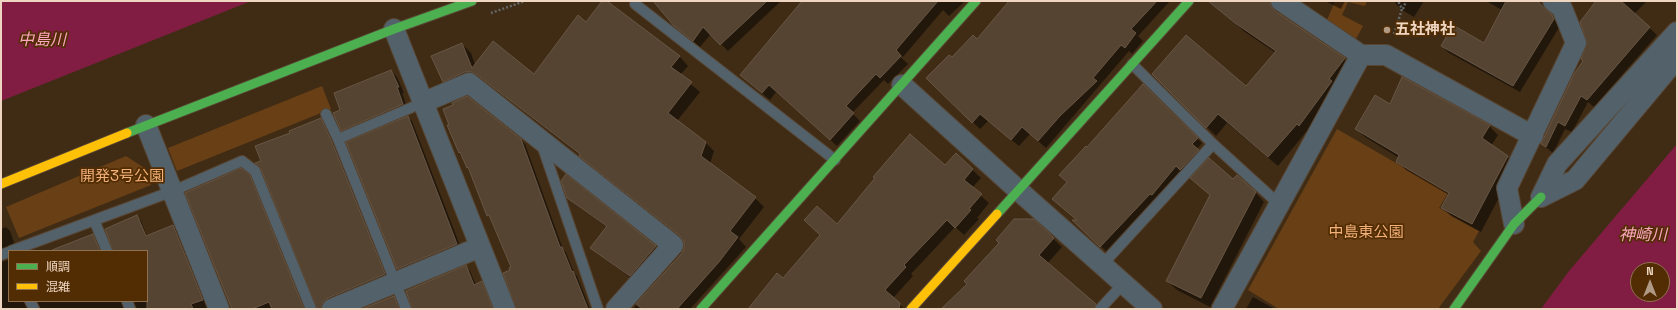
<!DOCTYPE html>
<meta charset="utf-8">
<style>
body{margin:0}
#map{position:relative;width:1678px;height:310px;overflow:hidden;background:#402c15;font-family:"Space Grotesk","Noto Sans JP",sans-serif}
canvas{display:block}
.frame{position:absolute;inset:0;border:2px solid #eed6c2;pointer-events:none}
.legend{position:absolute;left:8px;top:250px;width:140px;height:52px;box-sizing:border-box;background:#522d03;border:1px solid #90714f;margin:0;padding:5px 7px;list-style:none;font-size:12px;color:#eed6c2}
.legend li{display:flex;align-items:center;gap:8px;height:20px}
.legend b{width:20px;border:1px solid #90714f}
.north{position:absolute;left:1630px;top:262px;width:40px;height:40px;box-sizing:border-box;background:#522d03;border:1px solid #90714f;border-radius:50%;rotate:0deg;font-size:11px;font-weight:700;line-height:16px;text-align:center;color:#eed6c2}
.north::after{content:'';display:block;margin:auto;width:14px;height:18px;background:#b19a85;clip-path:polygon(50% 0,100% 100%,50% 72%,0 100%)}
</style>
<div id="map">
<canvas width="1678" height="310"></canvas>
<div class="frame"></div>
<ul class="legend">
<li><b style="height:5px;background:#4caf50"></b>順調</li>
<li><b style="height:5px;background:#ffc107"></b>混雑</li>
</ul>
<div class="north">N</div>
</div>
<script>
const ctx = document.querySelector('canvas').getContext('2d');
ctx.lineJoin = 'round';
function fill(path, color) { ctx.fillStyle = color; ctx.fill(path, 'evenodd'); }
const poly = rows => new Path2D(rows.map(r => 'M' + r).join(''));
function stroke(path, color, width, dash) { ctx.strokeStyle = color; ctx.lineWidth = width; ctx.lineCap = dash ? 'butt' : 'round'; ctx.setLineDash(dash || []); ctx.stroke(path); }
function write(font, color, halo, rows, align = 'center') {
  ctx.font = font + ' "Space Grotesk","Noto Sans JP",sans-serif'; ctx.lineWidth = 3.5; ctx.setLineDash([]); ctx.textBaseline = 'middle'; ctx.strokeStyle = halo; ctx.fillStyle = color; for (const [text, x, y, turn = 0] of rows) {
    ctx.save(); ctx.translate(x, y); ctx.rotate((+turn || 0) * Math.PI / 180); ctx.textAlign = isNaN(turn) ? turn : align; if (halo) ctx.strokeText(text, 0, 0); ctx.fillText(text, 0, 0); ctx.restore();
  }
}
const green = poly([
 [1335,1,1367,1,1365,6,1348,2,1342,15,1363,26,1356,39,1327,20],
 [322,86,331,109,177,171,168,148],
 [1337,129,1448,193,1439,208,1479,231,1473,242,1481,251,1438,309,1279,309,1248,290],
 [126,156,143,167,151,185,19,238,6,207]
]);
const water = poly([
 [1,1,251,1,1,101],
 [1677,144,1677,309,1541,309,1569,271],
 [1638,270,1662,270,1662,294,1638,294]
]);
const shadow = poly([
 [603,1,606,1,680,57,688,66,680,75,700,92,677,121,705,142,714,151,710,164,755,198,764,207,739,239,746,247,690,309,633,309,682,253,685,248,684,240,589,164,580,155,486,82,480,80,452,90,443,81,462,44,471,53,475,65,534,75,587,23],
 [654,1,781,1,728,51,711,34,700,47,674,25],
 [803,1,965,1,949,16,943,10,903,57,893,46,891,48,908,64,888,84,884,80,852,113,860,121,837,146,776,92,770,100,748,82],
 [1011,1,1170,1,1138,36,1143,41,1132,54,1129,51,1046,148,1030,134,1019,146,988,121,980,129,927,78,978,40],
 [1216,1,1273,1,1279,7,1279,15,1344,59,1353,68,1308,134,1306,132,1278,166,1227,123,1216,136,1153,74,1246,87,1276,53,1245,32,1223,13,1214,4],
 [1325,1,1345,1,1341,9],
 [1396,1,1424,1,1414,17,1402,10,1395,3],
 [1486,1,1535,1,1542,5,1560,26,1520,92,1449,53,1442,46,1484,44,1502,10],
 [1597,1,1647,1,1634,14,1657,35,1594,107,1588,102,1572,132,1565,129,1553,153,1542,144,1584,61],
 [391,71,397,77,404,93,402,93,408,110,348,136,342,130,341,110],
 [1143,85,1202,143,1197,149,1203,156,1186,174,1181,170,1106,251,1075,221,1079,221,1068,182,1087,148],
 [1390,105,1489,126,1498,135,1491,146,1507,157,1516,165,1481,232,1451,216,1443,208,1449,195,1406,170,1397,161,1399,158,1365,137,1356,129],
 [408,117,412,121,461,248,402,273,398,269,348,143],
 [320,119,325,123,336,147,389,279,326,309,318,309,262,161,291,133],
 [448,126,520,139,525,144,563,249,566,252,574,273,577,276,590,309,517,309,512,268,492,219,488,215,470,170,459,152],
 [956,154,981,178,972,188,989,203,977,218,979,219,964,235,955,227,911,274,913,276,893,298,904,309,749,309,784,280,837,226,945,166],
 [249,176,254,181,306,309,231,309],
 [566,176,660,251,634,280,596,252,608,227,572,202],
 [1192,178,1255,192,1264,202,1210,307,1177,290,1167,281,1211,196],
 [137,217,141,221,147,236,173,226,177,230,209,309,137,309,134,301,147,301,147,251,114,251],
 [1033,220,1062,247,1047,264,1098,309,941,309],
 [6,227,10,231,16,248,1,255,1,229],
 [93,235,97,239,102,251,52,251],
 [9,260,9,301,30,301,28,309,1,309,1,262],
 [466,267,470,271,476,285,481,283,486,287,495,309,413,309],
 [393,297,398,301,401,309,364,309],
 [1253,297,1275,309,1246,309],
 [37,301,126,301,125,309,41,309]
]);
const building = poly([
 [602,1,607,1,680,56,671,67,692,82,668,113,706,142,701,156,756,197,730,231,738,237,719,262,677,309,642,309,636,304,682,253,684,248,684,241,680,236,579,156,580,154,476,74,471,72,465,72,443,82,431,56,462,43,472,68,493,41,534,74,578,15,586,22,602,1],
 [653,1,767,1,720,45,703,27,693,41,674,26,653,1],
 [802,1,938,1,896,50,901,56,880,78,876,74,846,106,854,113,830,140,769,85,762,93,740,75,802,1],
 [1009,1,1157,1,1131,29,1136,33,1125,48,1121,45,1093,78,1097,81,1060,116,1038,141,1022,127,1011,140,980,114,972,123,926,78,949,55,952,57,973,35,977,39,1009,1],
 [1208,1,1270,1,1271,6,1275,11,1345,58,1329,79,1332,81,1299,126,1297,124,1268,157,1218,114,1206,128,1152,74,1186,35,1246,86,1276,51,1235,23,1208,1],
 [1506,1,1537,1,1552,15,1554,19,1513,86,1441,46,1453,25,1484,43,1506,1],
 [1596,1,1621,1,1650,27,1587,100,1581,96,1565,126,1558,122,1546,147,1541,144,1574,74,1583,61,1581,59,1587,43,1580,22,1596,1],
 [391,70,399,87,397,87,403,104,341,131,333,113,340,110,334,93,391,70],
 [1402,77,1490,125,1482,138,1508,156,1472,224,1441,208,1449,193,1396,162,1399,155,1355,129,1375,95,1390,104,1402,77],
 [1143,84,1198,138,1192,144,1199,150,1180,170,1176,166,1152,195,1150,194,1100,247,1072,220,1077,220,1052,199,1067,182,1059,175,1086,146,1087,147,1143,84],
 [467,96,521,139,560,247,562,247,572,272,573,271,588,309,516,309,503,273,510,270,509,268,511,267,489,215,487,216,468,167,467,168,460,152,459,153,447,125,449,125,443,109,453,105,452,103,467,96],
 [408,116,457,244,397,269,346,142,408,116],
 [321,118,332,142,385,274,328,298,323,302,321,309,317,309,261,169,255,163,261,161,255,146,290,133,289,131,321,118],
 [910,134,945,165,956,153,973,169,964,180,982,194,969,209,971,210,955,228,947,220,904,265,906,267,885,290,900,303,899,309,748,309,777,273,783,278,820,235,804,220,817,206,837,224,875,178,873,177,910,134],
 [1209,158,1233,179,1237,175,1256,192,1201,298,1166,281,1210,195,1190,178,1209,158],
 [241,168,250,175,304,309,272,309,269,302,252,309,232,309,225,292,185,193,241,168],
 [566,174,656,246,630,276,590,248,607,226,567,198,561,181,566,174],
 [137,215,146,236,173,225,203,300,191,304,193,309,147,309,147,251,113,251,105,229,137,215],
 [1014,219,1034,219,1054,238,1039,255,1096,304,1094,309,941,309,967,284,964,281,999,243,996,240,1014,219],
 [93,234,100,251,52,251,52,250,93,234],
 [466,265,474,285,482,281,493,309,412,309,406,291,466,265],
 [394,296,399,309,362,309,394,296]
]);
const path = poly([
 [1403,9,1406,1],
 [491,13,525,1],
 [1394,34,1402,9,1398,1]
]);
const lane = poly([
 [635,4,835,160],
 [1132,64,1213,144,1280,205],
 [326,114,338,139,406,309],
 [338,139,422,103],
 [542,145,598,309],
 [94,220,107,251],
 [11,251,173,191,242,161,255,171,311,309],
 [1,255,9,252],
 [1102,265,1213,144],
 [30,301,34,309],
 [127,301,130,309],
 [1100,309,1123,284]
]);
const street = poly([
 [1281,1,1361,55,1386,55,1533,136],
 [394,29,505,309],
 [902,85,1018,190,1152,309],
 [422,103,469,83,673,245,616,309],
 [146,125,219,309],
 [1541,197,1557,164,1677,32],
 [1541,197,1575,180,1677,58],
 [1514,224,1507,188,1576,43,1562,8,1553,1],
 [332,309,480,247],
 [1222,309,1361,55]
]);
const fast = poly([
 [127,133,394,29,472,1],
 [997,214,1189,1],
 [701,309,976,1],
 [1454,309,1514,224,1541,197]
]);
const slow = poly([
 [1,184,127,133],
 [911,309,997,214]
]);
const markers = [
 [1387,30,4,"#b19a85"]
];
const poiNames = [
 ["五社神社",1395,30]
];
const parkNames = [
 ["開発3号公園",122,177],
 ["中島東公園",1366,233]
];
const waterNames = [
 ["中島川",42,41],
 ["神崎川",1643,236]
];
fill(green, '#693f15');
fill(water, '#811d43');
fill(shadow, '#0007');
fill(building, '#554432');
stroke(building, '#685645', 1);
stroke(lane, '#584634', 12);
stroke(street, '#584634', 22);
stroke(fast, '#584634', 11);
stroke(slow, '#584634', 11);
stroke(path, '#636868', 2.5, [2, 2]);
stroke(lane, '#52616a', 10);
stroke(street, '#52616a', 20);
stroke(fast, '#4caf50', 9);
stroke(slow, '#ffc107', 9);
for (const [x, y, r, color] of markers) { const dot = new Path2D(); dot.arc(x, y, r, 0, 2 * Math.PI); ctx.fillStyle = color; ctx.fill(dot); stroke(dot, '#522d03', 1.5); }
write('bold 15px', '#eed6c2', '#522d03', poiNames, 'left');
write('15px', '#f2b179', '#522d03', parkNames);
write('italic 16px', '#fba6be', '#522d03', waterNames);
</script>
